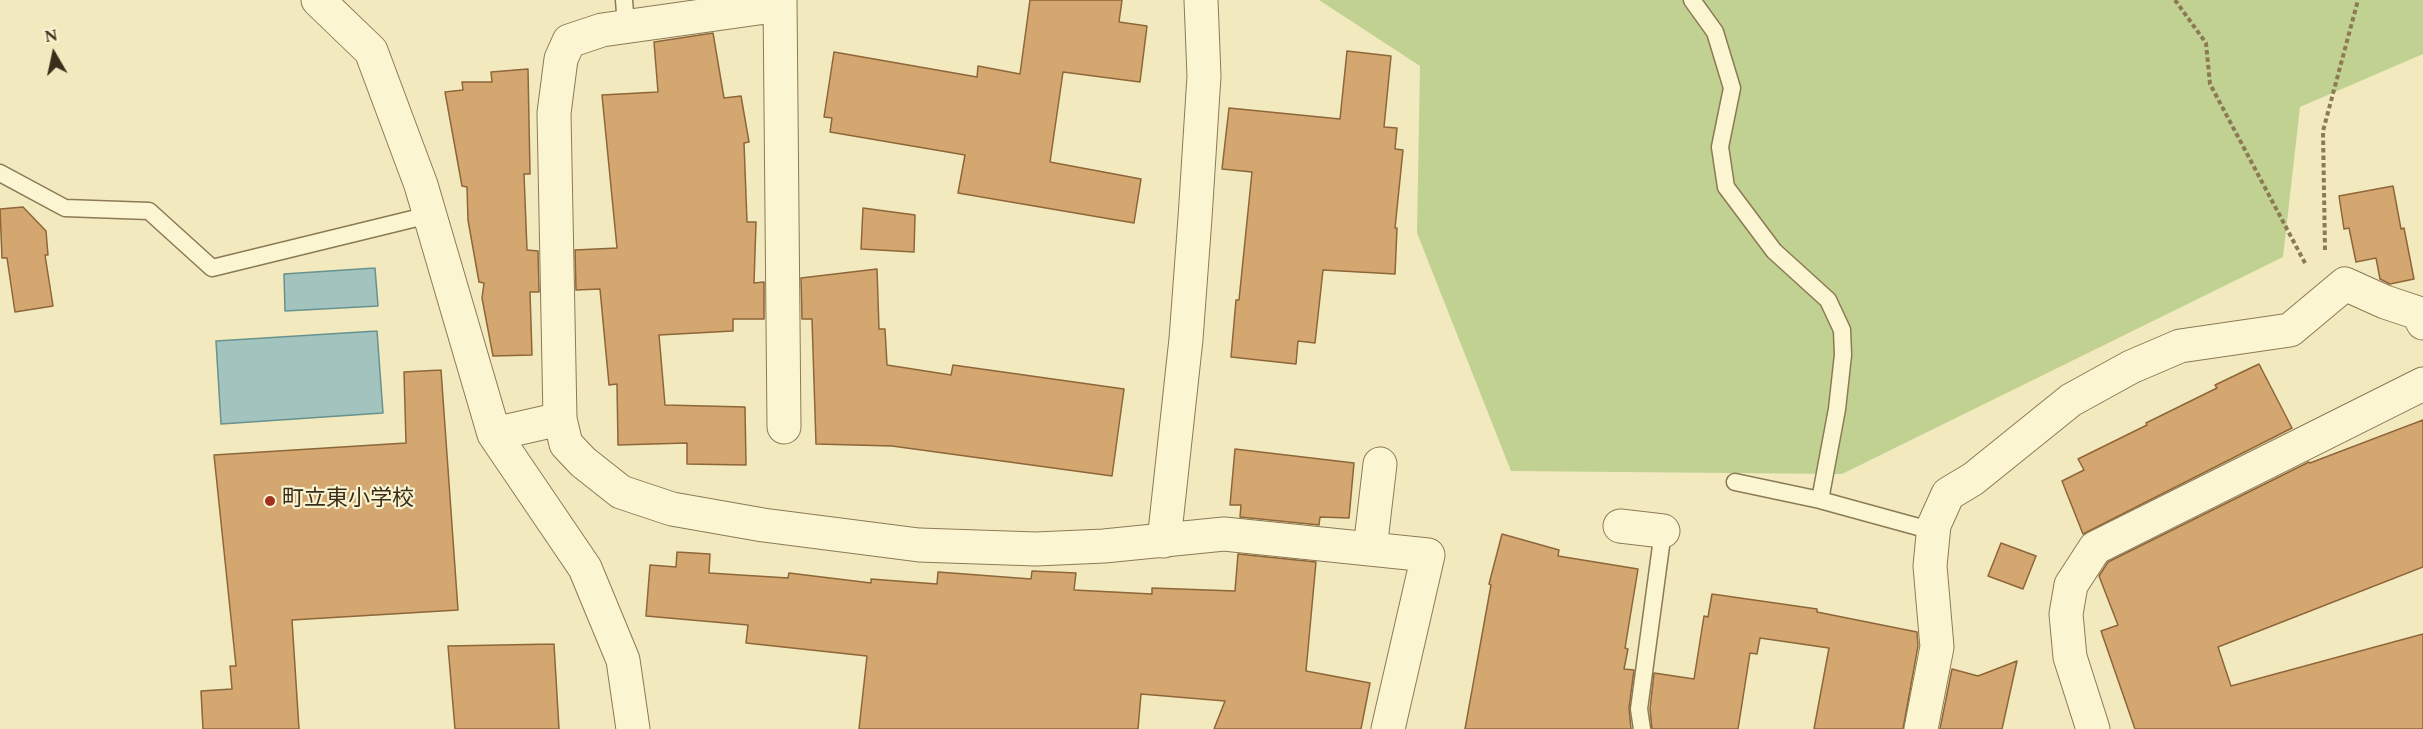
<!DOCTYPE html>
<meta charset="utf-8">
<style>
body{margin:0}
#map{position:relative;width:2423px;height:729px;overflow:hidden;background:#f2e9be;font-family:Spectral,serif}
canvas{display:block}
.north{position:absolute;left:24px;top:24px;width:60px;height:60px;-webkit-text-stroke:4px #f8f2ce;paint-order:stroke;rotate:351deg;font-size:16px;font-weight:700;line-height:24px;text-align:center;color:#3a2e1b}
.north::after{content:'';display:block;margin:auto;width:21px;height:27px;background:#3a2e1b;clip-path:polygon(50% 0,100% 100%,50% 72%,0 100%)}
</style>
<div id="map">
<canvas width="2423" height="729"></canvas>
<div class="north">N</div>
</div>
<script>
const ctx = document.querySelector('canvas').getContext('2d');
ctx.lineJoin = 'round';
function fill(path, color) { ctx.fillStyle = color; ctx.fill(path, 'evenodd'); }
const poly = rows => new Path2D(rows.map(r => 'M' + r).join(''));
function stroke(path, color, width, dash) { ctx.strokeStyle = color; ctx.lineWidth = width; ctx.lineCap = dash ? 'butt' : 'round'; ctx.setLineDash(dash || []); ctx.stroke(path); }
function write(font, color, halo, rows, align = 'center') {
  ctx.font = font + ' Spectral,"Noto Sans JP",serif'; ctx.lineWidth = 4.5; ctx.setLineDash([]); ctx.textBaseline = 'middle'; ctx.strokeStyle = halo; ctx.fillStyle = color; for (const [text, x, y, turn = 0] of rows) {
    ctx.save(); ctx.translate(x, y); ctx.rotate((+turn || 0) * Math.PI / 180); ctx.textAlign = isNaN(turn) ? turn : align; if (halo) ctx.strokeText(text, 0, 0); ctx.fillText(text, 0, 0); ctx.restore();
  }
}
const green = poly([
 [1319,0,2423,0,2423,54,2300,107,2283,257,1842,474,1511,471,1417,233,1420,66]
]);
const water = poly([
 [375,268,378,306,285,311,284,274,375,268],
 [377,331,383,413,221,424,216,341,377,331]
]);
const building = poly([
 [1030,0,1122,0,1119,22,1147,26,1140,82,1063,72,1050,162,1141,179,1134,223,958,193,965,155,830,132,832,118,824,117,834,52,977,77,978,66,1020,74,1030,0],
 [713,33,724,98,741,96,749,142,744,143,747,222,756,222,754,283,764,282,764,319,733,319,733,331,659,335,665,405,745,407,746,465,687,464,687,443,618,445,617,384,609,385,600,289,576,290,575,250,617,248,602,95,658,92,654,42,713,33],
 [1347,51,1391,56,1384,127,1397,128,1395,149,1403,150,1395,228,1397,228,1395,274,1323,270,1315,343,1298,341,1296,364,1231,357,1236,300,1239,300,1252,172,1222,169,1229,108,1340,119,1347,51],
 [528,69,530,174,524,174,527,250,538,251,539,292,530,292,532,355,493,356,482,298,484,283,479,282,468,220,467,187,462,186,445,92,463,90,462,82,492,82,491,72,528,69],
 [2393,186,2401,229,2404,228,2414,279,2390,284,2380,279,2376,258,2356,262,2349,228,2344,229,2339,196,2393,186],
 [23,207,46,231,48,255,45,255,53,306,15,312,7,258,2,258,0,209,23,207],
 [863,208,915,215,914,252,861,249,863,208],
 [877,269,879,329,885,329,887,365,951,375,953,365,1124,389,1112,476,892,446,816,444,812,319,802,319,801,278,877,269],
 [2259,364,2292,428,2083,534,2062,481,2084,470,2078,459,2147,425,2146,423,2217,388,2215,385,2259,364],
 [441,370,458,610,292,620,299,729,203,729,201,691,232,689,230,666,236,666,214,455,406,443,404,372,441,370],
 [2423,420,2423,567,2218,647,2231,686,2423,634,2423,729,2135,729,2101,631,2118,625,2099,576,2108,562,2309,462,2310,463,2423,420],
 [1235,449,1354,463,1349,518,1320,517,1319,525,1240,517,1241,505,1230,505,1235,449],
 [1502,534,1559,550,1558,556,1638,569,1625,648,1628,649,1624,669,1634,670,1629,708,1631,729,1465,729,1491,585,1489,584,1502,534],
 [2001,543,2036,556,2023,589,1988,576,2001,543],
 [677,552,710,554,709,573,788,578,789,573,871,583,871,579,937,584,938,572,1031,579,1032,571,1076,573,1074,590,1152,594,1152,588,1235,591,1238,554,1316,562,1306,671,1370,683,1361,729,1214,729,1225,701,1141,694,1138,729,859,729,867,656,746,643,748,625,646,616,650,565,676,567,677,552],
 [1712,594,1817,609,1817,612,1917,632,1918,646,1903,729,1814,729,1829,648,1760,638,1757,654,1750,653,1738,729,1652,729,1650,709,1654,673,1694,679,1704,616,1708,617,1712,594],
 [554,644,559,729,455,729,448,646,554,644],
 [2017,661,2002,729,1940,729,1952,669,1978,676,2017,661]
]);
const path = poly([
 [2175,0,2206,43,2210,84,2306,265],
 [2325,250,2323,131,2358,0]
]);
const service = poly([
 [624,0,626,26],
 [1692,0,1715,32,1732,88,1720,147,1726,187,1774,251,1828,300,1842,330,1843,355,1837,409,1820,500,1933,531],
 [0,173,65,208,149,211,212,268,429,215],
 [1735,482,1820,500],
 [1642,729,1639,709,1663,531]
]);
const minor = poly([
 [318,0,371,51,421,185,494,434,585,568,623,660,633,729],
 [780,0,784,427],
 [780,5,602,30,569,41,561,59,554,113,560,419,566,444,583,462,621,492,672,509,763,525,919,545,1036,549,1104,546,1224,534,1428,555,1388,729],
 [494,434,560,419],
 [1620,526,1663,531],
 [1164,541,1186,339,1195,218,1204,76,1201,0],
 [1370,549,1380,464],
 [1921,729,1937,647,1930,566,1934,525,1948,494,1973,479,2071,400,2131,367,2180,346,2290,330,2345,284,2385,302,2418,313,2423,323],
 [2093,729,2070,657,2066,614,2071,585,2095,548,2423,384]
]);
const markers = [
 [270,501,6,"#a03020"]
];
const poiNames = [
 ["町立東小学校",282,501]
];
fill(green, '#c1d191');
fill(water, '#a2c3be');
stroke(water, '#68928d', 1.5);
fill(building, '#d4a770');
stroke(building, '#8d6639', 1.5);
stroke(service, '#8c7a55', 19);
stroke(minor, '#8c7a55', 35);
stroke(path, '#8c7a55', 4, [4.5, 3]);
stroke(service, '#fcf5d2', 16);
stroke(minor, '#fcf5d2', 33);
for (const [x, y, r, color] of markers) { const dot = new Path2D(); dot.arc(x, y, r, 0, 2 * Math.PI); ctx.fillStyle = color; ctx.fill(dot); stroke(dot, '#f8f2ce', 2); }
write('22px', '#3a2e1b', '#f8f2ce', poiNames, 'left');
</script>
